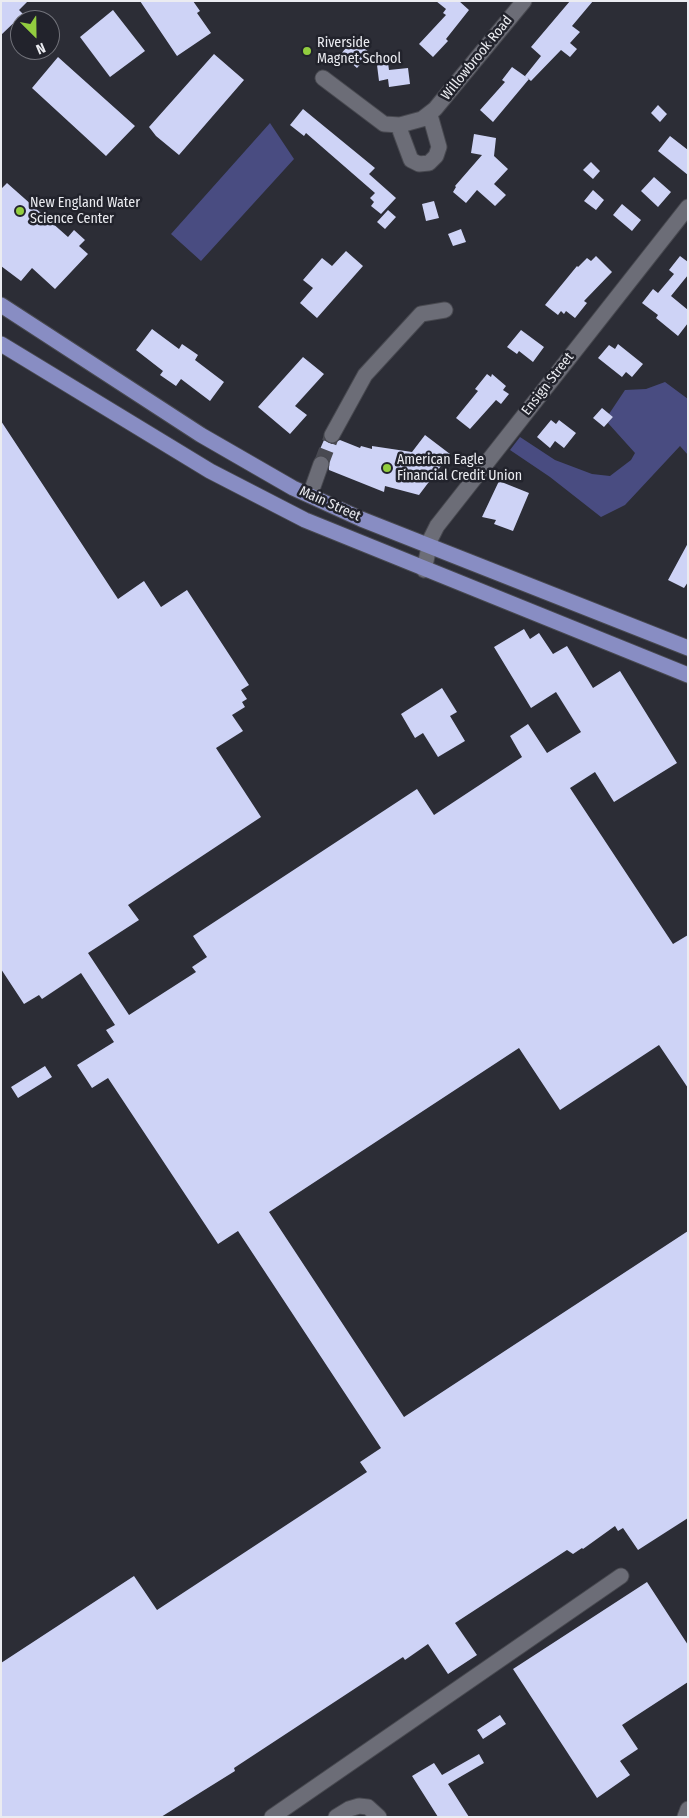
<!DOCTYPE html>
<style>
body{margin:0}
#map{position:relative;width:689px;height:1818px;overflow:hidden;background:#2c2d36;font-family:"Fira Sans Condensed",sans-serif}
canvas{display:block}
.frame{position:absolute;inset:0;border:2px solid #ebecf1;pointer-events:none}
.north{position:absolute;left:10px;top:10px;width:50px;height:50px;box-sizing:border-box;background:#22232c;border:1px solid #72737b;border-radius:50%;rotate:157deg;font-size:14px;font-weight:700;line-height:20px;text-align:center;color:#ebecf1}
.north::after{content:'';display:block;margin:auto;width:18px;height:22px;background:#92cd3f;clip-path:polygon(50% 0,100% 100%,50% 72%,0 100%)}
</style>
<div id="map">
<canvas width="689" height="1818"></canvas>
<div class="frame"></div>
<div class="north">N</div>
</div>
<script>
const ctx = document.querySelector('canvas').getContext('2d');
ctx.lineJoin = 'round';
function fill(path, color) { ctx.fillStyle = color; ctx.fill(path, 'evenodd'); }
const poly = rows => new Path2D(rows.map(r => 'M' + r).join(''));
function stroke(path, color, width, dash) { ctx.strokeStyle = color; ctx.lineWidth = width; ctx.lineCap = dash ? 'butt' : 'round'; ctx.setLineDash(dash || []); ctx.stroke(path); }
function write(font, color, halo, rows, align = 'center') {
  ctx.font = font + ' "Fira Sans Condensed",sans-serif'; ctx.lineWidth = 5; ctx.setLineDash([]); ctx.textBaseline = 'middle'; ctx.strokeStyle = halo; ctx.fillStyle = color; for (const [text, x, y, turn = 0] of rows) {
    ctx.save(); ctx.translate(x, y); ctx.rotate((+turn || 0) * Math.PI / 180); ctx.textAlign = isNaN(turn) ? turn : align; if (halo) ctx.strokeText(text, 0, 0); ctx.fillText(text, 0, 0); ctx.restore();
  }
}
const green = poly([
 [270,123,294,159,201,261,171,234],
 [665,382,688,399,688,455,680,446,625,505,601,517,550,477,510,450,520,437,555,460,592,474,610,476,631,460,635,453,608,423,613,417,609,414,625,390,646,389]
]);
const building = poly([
 [1,1,28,1,19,10,23,14,1,35],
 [140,1,193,1,200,11,197,13,211,33,177,56],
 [436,1,459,1,469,10,446,39,448,41,433,57,419,44,446,15,443,13,446,9],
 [570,1,593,1,572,26,580,32,570,43,577,49,570,57,561,50,531,81,525,76,541,56,531,47],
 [113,10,145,51,110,77,80,37],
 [353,39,370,53,357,68,341,54],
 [214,54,244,80,179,155,156,136,149,127],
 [58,57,135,126,106,156,32,88],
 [388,63,389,70,408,68,410,84,389,87,388,79,379,81,377,65],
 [512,67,529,79,493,122,480,110,505,82,502,80],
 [658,105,667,114,660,122,651,113],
 [303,109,375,168,369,174,396,198,381,214,371,206,374,202,370,198,375,193,306,133,304,136,290,125],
 [474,134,496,138,494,156,508,169,494,184,506,195,495,206,477,190,466,203,453,192,456,187,455,186,482,155,471,153],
 [670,136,688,150,688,175,658,151],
 [591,162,600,171,593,179,583,170],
 [654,177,671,192,658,207,641,191],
 [7,183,68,237,74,230,85,240,79,246,88,254,55,289,32,268,21,281,1,266,1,189],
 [593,190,604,200,596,210,584,201],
 [434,201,439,218,426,221,422,204],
 [622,204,641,220,632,231,613,215],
 [388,210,396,217,385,229,377,222],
 [461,229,466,242,453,246,448,234],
 [346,251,363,266,317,318,300,303,313,288,303,280,322,258,332,266],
 [596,256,612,272,584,301,587,303,575,318,566,311,564,314,561,311,558,315,545,305,577,266,578,267,587,258,591,261],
 [680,256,688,262,688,275,671,296,688,310,688,323,678,336,656,318,658,315,642,303,653,289,658,293,674,274,669,270],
 [152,329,179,349,182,344,198,355,195,360,224,382,210,401,181,379,176,386,160,375,163,371,136,350],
 [521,330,544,347,533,362,519,351,517,354,507,347],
 [618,344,643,364,632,377,626,372,622,377,598,358,609,345,615,349],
 [303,357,324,374,295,406,307,415,290,434,258,407],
 [487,374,491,377,492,374,506,386,503,390,509,394,501,404,496,400,470,429,456,418,478,391,475,389],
 [602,408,613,417,604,427,593,418],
 [551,420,556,424,559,420,576,433,564,448,555,441,550,448,537,437],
 [1,421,118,599,144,581,161,607,187,590,249,685,241,690,247,699,242,702,245,707,232,715,243,731,216,748,261,817,128,905,139,920,88,953,129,1015,196,972,192,967,207,957,193,936,417,789,434,815,522,757,510,736,528,724,547,753,581,732,556,692,531,708,494,647,524,629,530,639,539,633,553,654,567,646,593,688,620,671,677,763,614,802,595,772,570,788,673,944,688,935,688,1088,659,1045,560,1110,519,1048,269,1212,404,1417,688,1231,688,1518,638,1550,623,1528,618,1531,615,1526,583,1549,582,1548,573,1554,567,1550,455,1623,477,1655,448,1674,428,1644,405,1660,403,1657,234,1768,235,1771,161,1817,1,1817,1,1663,134,1576,157,1610,367,1472,360,1462,381,1448,238,1231,218,1244,108,1078,92,1088,77,1065,114,1042,106,1030,115,1025,81,973,42,999,39,995,24,1004,1,969],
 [425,435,450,454,419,495,385,486,384,492,329,470,328,458,324,455,317,456,324,440,332,444,340,440,360,448,361,446,372,449,372,446,412,452],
 [499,481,529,493,513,531,494,524,496,520,482,517],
 [688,543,688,582,684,588,668,580],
 [442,688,457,712,450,716,465,741,438,757,423,733,415,738,401,714],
 [45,1066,52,1077,18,1098,11,1087],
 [647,1582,688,1645,688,1682,622,1725,638,1749,620,1761,630,1775,597,1798,513,1669],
 [500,1715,506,1724,483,1739,477,1730],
 [479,1754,484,1763,448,1784,469,1817,438,1817,412,1776,434,1763,442,1775]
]);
const minorTunnel = poly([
 [321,464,332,435]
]);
const minor = poly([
 [323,78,384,124,400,125,422,119,435,109,524,1],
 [398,125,411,160,419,164,429,163,436,156,439,147,430,115],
 [332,435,365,375,421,314,445,310],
 [310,495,321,464],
 [424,570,431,538,437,526,688,207],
 [272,1817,621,1576],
 [336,1817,349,1809,359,1806,368,1807,379,1817],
 [685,1817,688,1809]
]);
const major = poly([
 [1,305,201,435,293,488,361,519,688,648],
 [1,344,210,471,305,520,688,675]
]);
const markers = [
 [307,51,5,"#92cd3f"],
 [20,211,5,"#92cd3f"],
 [387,468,5,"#92cd3f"]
];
const poiNames = [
 ["Riverside",317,43],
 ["Magnet School",317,59],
 ["New England Water",30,203],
 ["Science Center",30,219],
 ["American Eagle",397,460],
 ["Financial Credit Union",397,476]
];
const streetNames = [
 ["Willowbrook Road",477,58,-51],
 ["Ensign Street",548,384,-52],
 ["Main Street",330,504,24]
];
fill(green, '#494c81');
fill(building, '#ced3f6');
stroke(minorTunnel, '#494a52', 15, [15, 8]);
stroke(minor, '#484950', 17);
stroke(major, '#484950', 17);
stroke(minor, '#6c6d77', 15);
stroke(major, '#888dc3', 15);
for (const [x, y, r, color] of markers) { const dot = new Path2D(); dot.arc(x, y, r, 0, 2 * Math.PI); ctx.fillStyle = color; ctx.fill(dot); stroke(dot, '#22232c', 2); }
write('14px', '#ebecf1', '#22232c', poiNames, 'left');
write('14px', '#ebecf1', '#22232c', streetNames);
</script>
